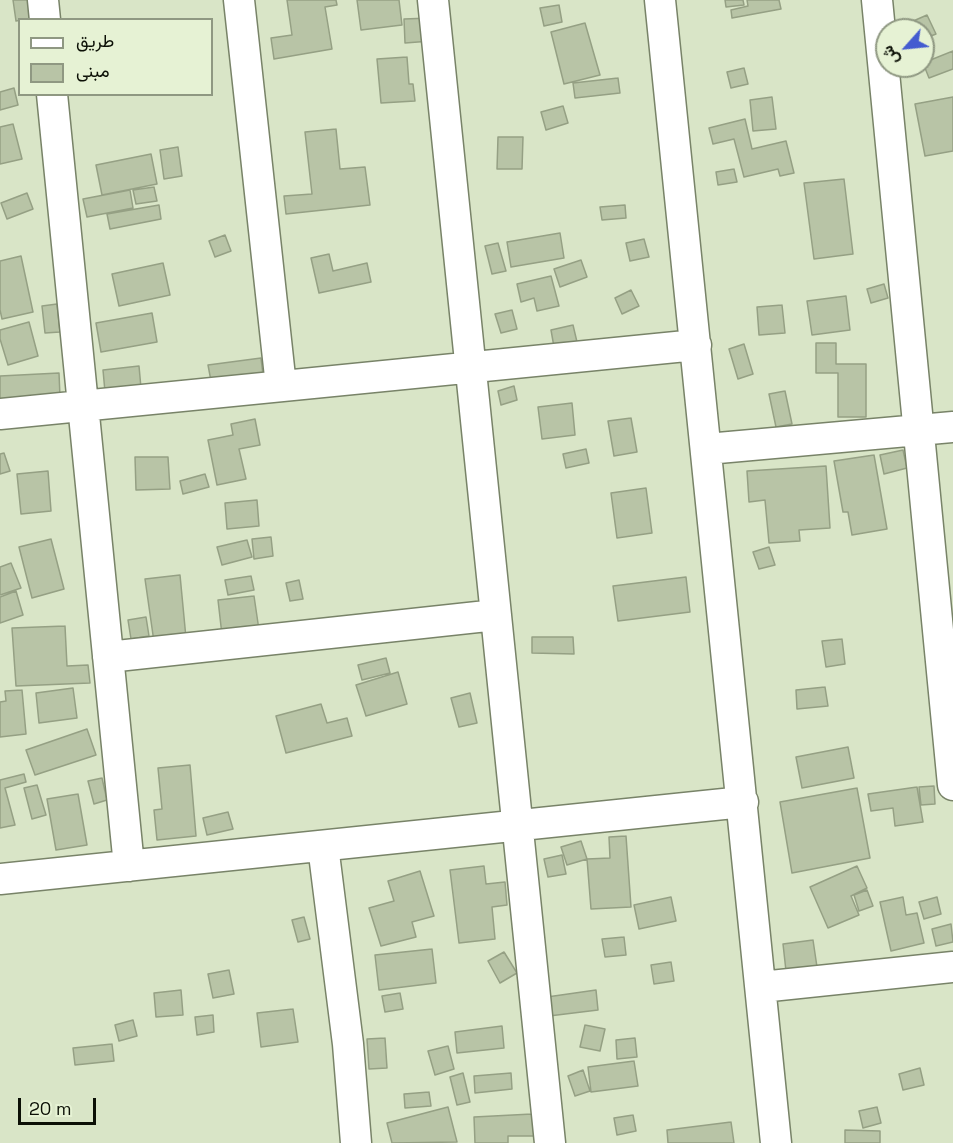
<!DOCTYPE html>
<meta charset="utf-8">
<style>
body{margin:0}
#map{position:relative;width:953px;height:1143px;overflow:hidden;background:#d9e5c7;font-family:"Space Grotesk",Vazirmatn,sans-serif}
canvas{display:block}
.legend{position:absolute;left:18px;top:18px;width:195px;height:78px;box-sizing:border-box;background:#e6f2d4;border:2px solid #8f9882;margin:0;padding:8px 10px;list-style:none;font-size:18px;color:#0c1006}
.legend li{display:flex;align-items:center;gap:12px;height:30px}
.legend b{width:30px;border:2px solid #8f9882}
.north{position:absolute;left:875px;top:18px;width:60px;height:60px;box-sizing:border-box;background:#e6f2d4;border:2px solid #8f9882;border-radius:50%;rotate:243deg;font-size:16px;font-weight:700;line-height:24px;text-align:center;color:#0c1006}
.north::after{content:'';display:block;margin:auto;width:21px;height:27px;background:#445cd0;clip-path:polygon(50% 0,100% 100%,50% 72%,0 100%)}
.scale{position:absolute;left:18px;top:1098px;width:78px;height:27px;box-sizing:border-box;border:3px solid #0c1006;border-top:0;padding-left:8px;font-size:18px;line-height:21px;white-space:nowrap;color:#0c1006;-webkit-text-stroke:4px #e6f2d4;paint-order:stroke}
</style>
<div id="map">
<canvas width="953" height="1143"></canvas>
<ul class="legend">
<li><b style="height:8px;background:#fff"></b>طريق</li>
<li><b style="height:16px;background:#b8c4a6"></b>مبنى</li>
</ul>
<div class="north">ش</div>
<div class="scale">20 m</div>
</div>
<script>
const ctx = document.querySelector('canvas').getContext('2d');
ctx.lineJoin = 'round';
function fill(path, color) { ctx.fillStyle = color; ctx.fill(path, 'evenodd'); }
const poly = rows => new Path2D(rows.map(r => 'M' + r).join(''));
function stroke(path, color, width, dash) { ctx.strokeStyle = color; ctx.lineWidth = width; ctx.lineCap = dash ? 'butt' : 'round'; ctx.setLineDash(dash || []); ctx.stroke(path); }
const building = poly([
 [13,0,29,0,32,18,16,21,13,0],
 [287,0,336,0,337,5,325,7,332,49,274,59,271,38,292,35,287,0],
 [357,0,399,0,402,25,361,30,357,0],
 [725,0,743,0,744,5,726,7,725,0],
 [747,0,779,0,781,9,732,18,731,10,748,6,747,0],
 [559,5,562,22,544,26,540,8,559,5],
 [927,15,936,34,923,39,923,30,915,30,911,22,927,15],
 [430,18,431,41,405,43,404,19,430,18],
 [585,23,600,75,564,84,551,32,585,23],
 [953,51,953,69,929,78,923,63,953,51],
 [407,57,409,84,413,84,415,101,381,103,377,59,407,57],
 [744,68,748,84,731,88,727,72,744,68],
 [618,78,620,93,575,98,573,83,618,78],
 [14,88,18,105,0,110,0,92,14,88],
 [772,97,776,129,753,131,750,100,772,97],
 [953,97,953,151,925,156,915,104,953,97],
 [563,106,568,123,546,130,541,112,563,106],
 [745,119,752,149,786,141,794,173,780,176,778,169,744,177,734,139,713,144,709,128,745,119],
 [13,124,22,159,0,164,0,127,13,124],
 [336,129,340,169,365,167,370,205,286,214,284,196,312,194,305,132,336,129],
 [498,137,523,137,522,169,497,169,498,137],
 [178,147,182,176,164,179,160,150,178,147],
 [151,154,157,184,102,195,96,165,151,154],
 [734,169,737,182,718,185,716,172,734,169],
 [844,179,853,254,814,259,804,183,844,179],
 [154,187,157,201,136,204,133,190,154,187],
 [130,190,133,208,87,217,83,199,130,190],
 [27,193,33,209,7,219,1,203,27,193],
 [159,205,161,219,110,229,107,214,159,205],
 [625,205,626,218,602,220,600,207,625,205],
 [560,233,564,258,511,267,507,242,560,233],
 [225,235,231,251,215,257,209,241,225,235],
 [644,239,649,257,630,261,626,243,644,239],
 [498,243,506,271,492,274,485,246,498,243],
 [329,254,333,271,367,263,371,282,319,293,311,258,329,254],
 [21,256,33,312,2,319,0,310,0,261,21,256],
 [581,260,587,277,560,287,554,269,581,260],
 [163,263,170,295,119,306,112,274,163,263],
 [551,276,559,306,537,311,534,298,521,302,517,284,551,276],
 [884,284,888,298,871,303,867,289,884,284],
 [631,290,639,306,622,314,615,298,631,290],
 [846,296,850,330,812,335,807,301,846,296],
 [57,304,60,332,45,333,42,306,57,304],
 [782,305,785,333,759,335,757,307,782,305],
 [512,310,517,329,501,333,495,314,512,310],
 [152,313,157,342,101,352,96,323,152,313],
 [29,322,38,356,8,365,0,339,0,330,29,322],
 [573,325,577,342,554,347,551,330,573,325],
 [816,343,836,343,836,364,866,364,866,417,838,417,838,373,816,373,816,343],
 [744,344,753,374,738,379,729,349,744,344],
 [261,358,263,375,211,381,208,365,261,358],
 [139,366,141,388,105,392,103,370,139,366],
 [59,373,60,397,0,399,0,376,59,373],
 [514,386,517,400,501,405,498,391,514,386],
 [785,391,792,424,776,427,769,394,785,391],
 [572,403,575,435,542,439,538,407,572,403],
 [631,418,637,452,614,456,608,421,631,418],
 [255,419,260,445,239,449,246,479,217,485,208,440,233,435,231,424,255,419],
 [586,449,589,463,566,468,563,454,586,449],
 [903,450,907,468,884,474,880,455,903,450],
 [4,453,10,471,0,474,0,454,4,453],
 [874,455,887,529,852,535,848,512,843,512,834,461,874,455],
 [135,457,168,457,170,489,136,490,135,457],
 [826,466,830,528,799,530,800,541,769,543,765,500,749,502,747,471,826,466],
 [48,471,51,511,21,514,17,474,48,471],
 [205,474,209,487,183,494,180,481,205,474],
 [646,488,652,533,617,538,611,493,646,488],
 [257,500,259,526,227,529,225,503,257,500],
 [271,537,273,556,254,559,252,539,271,537],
 [51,539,64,589,32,598,19,547,51,539],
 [247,540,252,557,222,565,217,547,247,540],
 [769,547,775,565,759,569,753,552,769,547],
 [11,563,21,588,0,595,0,567,11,563],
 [180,575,186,638,154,642,145,579,180,575],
 [251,576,254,590,228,595,225,580,251,576],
 [686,577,690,612,618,621,613,586,686,577],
 [299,580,303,599,290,601,286,583,299,580],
 [16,591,23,615,0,623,0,597,16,591],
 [254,596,259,630,222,635,218,600,254,596],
 [146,617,149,636,131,639,128,620,146,617],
 [65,626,67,666,88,665,90,683,16,686,12,628,65,626],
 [532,637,573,637,574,654,532,653,532,637],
 [842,639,845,664,826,667,822,641,842,639],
 [386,658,390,673,362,680,358,665,386,658],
 [398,672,407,704,366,716,356,685,398,672],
 [825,687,828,706,797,709,796,690,825,687],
 [73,688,77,718,39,723,36,693,73,688],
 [22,690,26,734,0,737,0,702,6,701,5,691,22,690],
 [470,693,477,723,459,727,451,698,470,693],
 [321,704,327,723,347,718,352,736,286,753,276,716,321,704],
 [87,729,96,755,35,775,26,750,87,729],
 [848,747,854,778,802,788,796,757,848,747],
 [190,765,196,836,157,840,154,810,162,809,158,768,190,765],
 [24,774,26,782,5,788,15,825,0,828,0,780,24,774],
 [102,778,107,800,94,804,88,781,102,778],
 [37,785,46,815,32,819,24,788,37,785],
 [934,786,935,804,921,805,919,787,934,786],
 [917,787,923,822,895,826,893,808,871,811,868,794,917,787],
 [857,788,870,858,792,873,780,802,857,788],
 [78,794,87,845,56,850,47,799,78,794],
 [228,812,233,829,207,835,203,818,228,812],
 [626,836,631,907,591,909,587,859,610,858,609,837,626,836],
 [581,841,587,859,567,865,561,847,581,841],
 [562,855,566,874,548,877,544,859,562,855],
 [484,866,486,884,505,882,507,905,492,907,495,939,459,943,450,870,484,866],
 [857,866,867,888,851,896,859,915,828,928,810,887,857,866],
 [420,871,434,916,412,922,416,937,381,946,369,908,394,901,388,881,420,871],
 [867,890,873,906,859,911,854,895,867,890],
 [671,897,676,921,639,929,634,905,671,897],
 [903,897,906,915,917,913,924,943,891,951,880,902,903,897],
 [937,897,941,914,924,919,919,902,937,897],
 [304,917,310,939,298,942,292,920,304,917],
 [951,924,953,942,936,946,932,929,951,924],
 [624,937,626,955,605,957,602,939,624,937],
 [813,940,817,967,786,971,783,944,813,940],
 [432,949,436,983,379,990,375,955,432,949],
 [504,952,517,973,500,983,488,961,504,952],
 [671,962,674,981,654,984,651,965,671,962],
 [229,970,234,994,213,998,208,974,229,970],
 [181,990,183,1015,156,1017,154,993,181,990],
 [596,990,598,1010,549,1016,547,997,596,990],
 [400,993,403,1009,385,1012,382,996,400,993],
 [293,1009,298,1042,261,1047,257,1013,293,1009],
 [213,1015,214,1032,197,1035,195,1017,213,1015],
 [133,1020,137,1036,119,1041,115,1025,133,1020],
 [585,1025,605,1029,600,1051,580,1047,585,1025],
 [502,1026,504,1048,457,1053,455,1032,502,1026],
 [385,1038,387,1068,369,1069,367,1039,385,1038],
 [635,1038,637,1057,617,1059,616,1040,635,1038],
 [112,1044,114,1061,75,1065,73,1048,112,1044],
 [448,1046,454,1069,435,1075,428,1051,448,1046],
 [634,1061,638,1086,591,1092,588,1067,634,1061],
 [920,1068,924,1085,903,1090,899,1074,920,1068],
 [583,1070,590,1091,575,1096,568,1076,583,1070],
 [463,1073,470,1102,457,1105,450,1077,463,1073],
 [511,1073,512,1089,475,1093,474,1076,511,1073],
 [429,1092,431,1106,405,1108,404,1094,429,1092],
 [448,1107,457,1142,392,1143,387,1123,448,1107],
 [877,1107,881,1123,863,1128,859,1111,877,1107],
 [532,1114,534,1136,508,1136,508,1143,475,1143,474,1117,532,1114],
 [633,1115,636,1131,617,1135,614,1118,633,1115],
 [731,1122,734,1143,668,1143,667,1130,731,1122],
 [845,1130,880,1131,880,1143,845,1143,845,1130]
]);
const minor = poly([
 [43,0,45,20],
 [239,0,281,386],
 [433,0,550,1143],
 [660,0,776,1143],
 [877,0,953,785],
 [52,94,129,866],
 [0,414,696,345],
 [707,449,953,427],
 [108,657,496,615],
 [323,846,348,1044,356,1143],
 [0,879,743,802],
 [761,987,953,967]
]);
fill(building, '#b8c4a6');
stroke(building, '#95a084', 1.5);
stroke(minor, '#788368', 33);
stroke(minor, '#fff', 30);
</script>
